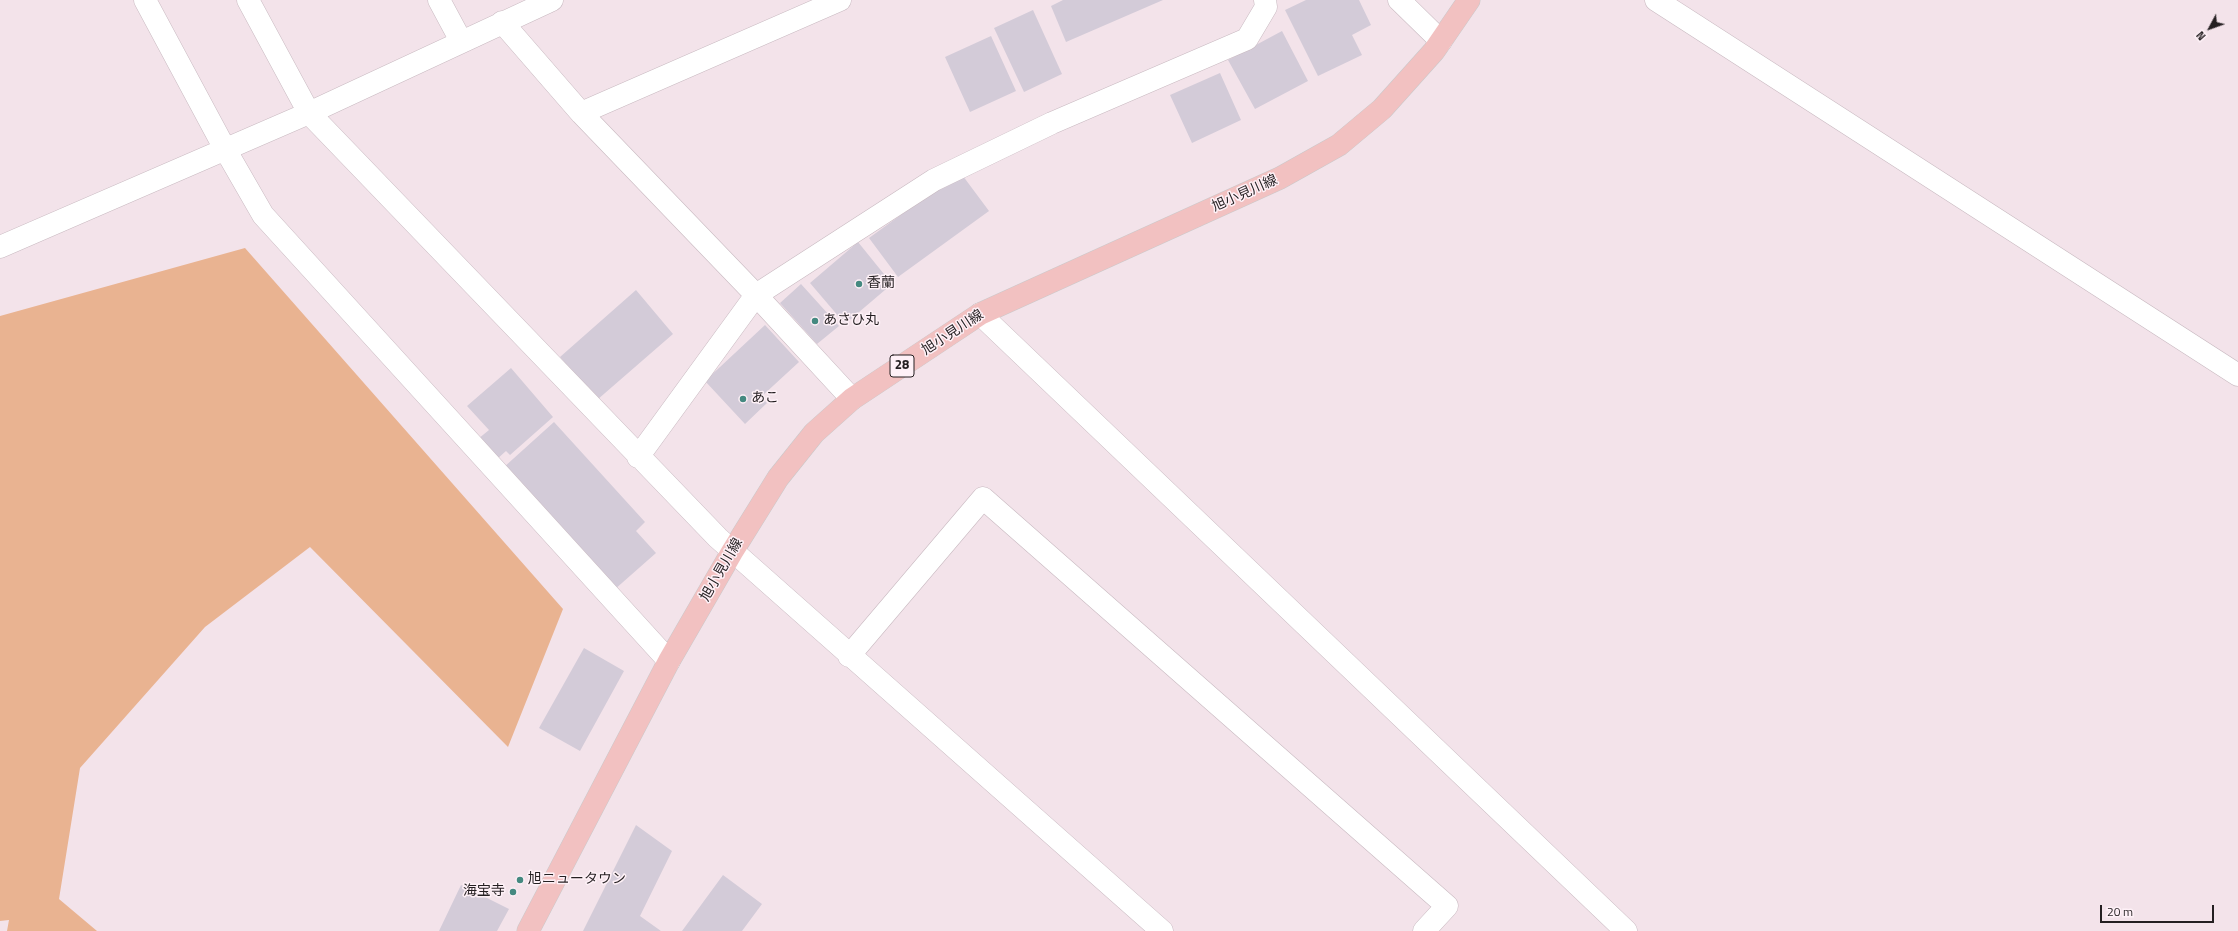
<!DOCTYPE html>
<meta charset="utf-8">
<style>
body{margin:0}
#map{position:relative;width:2238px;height:931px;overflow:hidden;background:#f3e3ea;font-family:"Titillium Web",sans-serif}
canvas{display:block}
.north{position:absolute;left:2190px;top:8px;width:40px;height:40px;-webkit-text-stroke:3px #fef1f7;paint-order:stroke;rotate:229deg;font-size:11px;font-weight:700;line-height:16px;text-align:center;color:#241f21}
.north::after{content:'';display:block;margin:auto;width:14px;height:18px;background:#241f21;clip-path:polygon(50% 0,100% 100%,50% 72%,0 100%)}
.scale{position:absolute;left:2100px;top:905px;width:114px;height:18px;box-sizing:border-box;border:2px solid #241f21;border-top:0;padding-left:5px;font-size:12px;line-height:14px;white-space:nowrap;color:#241f21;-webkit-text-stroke:3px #fef1f7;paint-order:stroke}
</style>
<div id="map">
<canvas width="2238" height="931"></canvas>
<div class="north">N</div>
<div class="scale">20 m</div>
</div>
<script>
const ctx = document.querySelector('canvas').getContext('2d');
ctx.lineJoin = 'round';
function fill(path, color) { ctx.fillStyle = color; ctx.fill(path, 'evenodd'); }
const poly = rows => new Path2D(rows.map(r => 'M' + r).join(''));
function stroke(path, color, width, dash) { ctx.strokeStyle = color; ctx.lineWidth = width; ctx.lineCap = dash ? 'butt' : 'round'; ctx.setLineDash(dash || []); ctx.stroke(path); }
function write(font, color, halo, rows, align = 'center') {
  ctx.font = font + ' "Titillium Web","Noto Sans JP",sans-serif'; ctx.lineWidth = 3; ctx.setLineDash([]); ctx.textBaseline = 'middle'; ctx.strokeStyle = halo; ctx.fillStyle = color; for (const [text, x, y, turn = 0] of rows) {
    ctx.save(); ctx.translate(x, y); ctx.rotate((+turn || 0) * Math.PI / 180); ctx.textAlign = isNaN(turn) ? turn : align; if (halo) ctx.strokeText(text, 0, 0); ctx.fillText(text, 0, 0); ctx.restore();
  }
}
const green = poly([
 [245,248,563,609,508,747,310,547,205,627,80,768,59,899,97,931,7,931,9,920,0,921,0,316]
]);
const building = poly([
 [1063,0,1163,0,1066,42,1051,6],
 [1306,0,1359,0,1371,25,1352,35,1362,55,1318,76,1285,10],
 [1033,10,1062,74,1024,92,994,28],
 [1282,31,1308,81,1255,109,1228,60],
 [991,36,1016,91,970,112,945,57],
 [1220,73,1241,120,1192,143,1170,95],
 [960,172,989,211,898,277,869,238],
 [858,242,892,284,845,324,810,283],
 [801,284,839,326,817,344,780,303],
 [636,290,673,334,597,400,560,357],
 [765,325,799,362,761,397,767,403,745,424,705,381],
 [511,368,553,417,510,455,506,451,496,460,478,439,489,430,467,406],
 [554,422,645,522,636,531,656,553,614,590,503,468],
 [584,648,624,671,580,751,539,728],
 [636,825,672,851,640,916,661,931,583,931],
 [723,875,762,904,742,931,682,931],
 [461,885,509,909,497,931,439,931]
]);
const street = poly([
 [145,0,225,149,263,215,669,661],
 [248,0,309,113,718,538,1162,931],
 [439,0,461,41],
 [1399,0,1441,41],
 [1656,0,2238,375],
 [502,22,581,113,756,295,852,399],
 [581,113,840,0],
 [0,247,309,113,552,0],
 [980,314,1626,931],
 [638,457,756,295,934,180,1052,123,1247,39,1266,7,1265,0],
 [849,656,983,498,1447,906,1424,931]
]);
const primary = poly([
 [528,931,669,661,732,552,778,478,814,433,852,399,980,314,1280,178,1339,145,1382,109,1434,51,1469,0]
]);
const markers = [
 [859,284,4,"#448980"],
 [815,321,4,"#448980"],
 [743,399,4,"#448980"],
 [520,880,4,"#448980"],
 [513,892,4,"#448980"]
];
const shields = [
 [902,366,24]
];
const shieldNames = [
 ["28",902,366]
];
const streetNames = [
 ["旭小見川線",1245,194,-24],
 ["旭小見川線",953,333,-33],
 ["旭小見川線",722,570,-60]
];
const poiNames = [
 ["香蘭",867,284],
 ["あさひ丸",823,321],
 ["あこ",751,399],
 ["旭ニュータウン",528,880],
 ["海宝寺",505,892,"right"]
];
fill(green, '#e9b391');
fill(building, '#d3cbd8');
stroke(street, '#c8b9c0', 23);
stroke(primary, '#cac9ca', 23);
stroke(street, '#fff', 22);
stroke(primary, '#f2c1c1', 22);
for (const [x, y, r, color] of markers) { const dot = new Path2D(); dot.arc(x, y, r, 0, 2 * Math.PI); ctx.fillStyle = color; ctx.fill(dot); stroke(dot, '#fef1f7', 1.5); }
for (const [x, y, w] of shields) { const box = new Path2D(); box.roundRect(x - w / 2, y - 11, w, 22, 3); ctx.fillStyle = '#fef1f7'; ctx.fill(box); stroke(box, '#241f21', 1); }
write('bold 13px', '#241f21', null, shieldNames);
write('14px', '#241f21', '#fef1f7', streetNames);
write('14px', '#241f21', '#fef1f7', poiNames, 'left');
</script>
